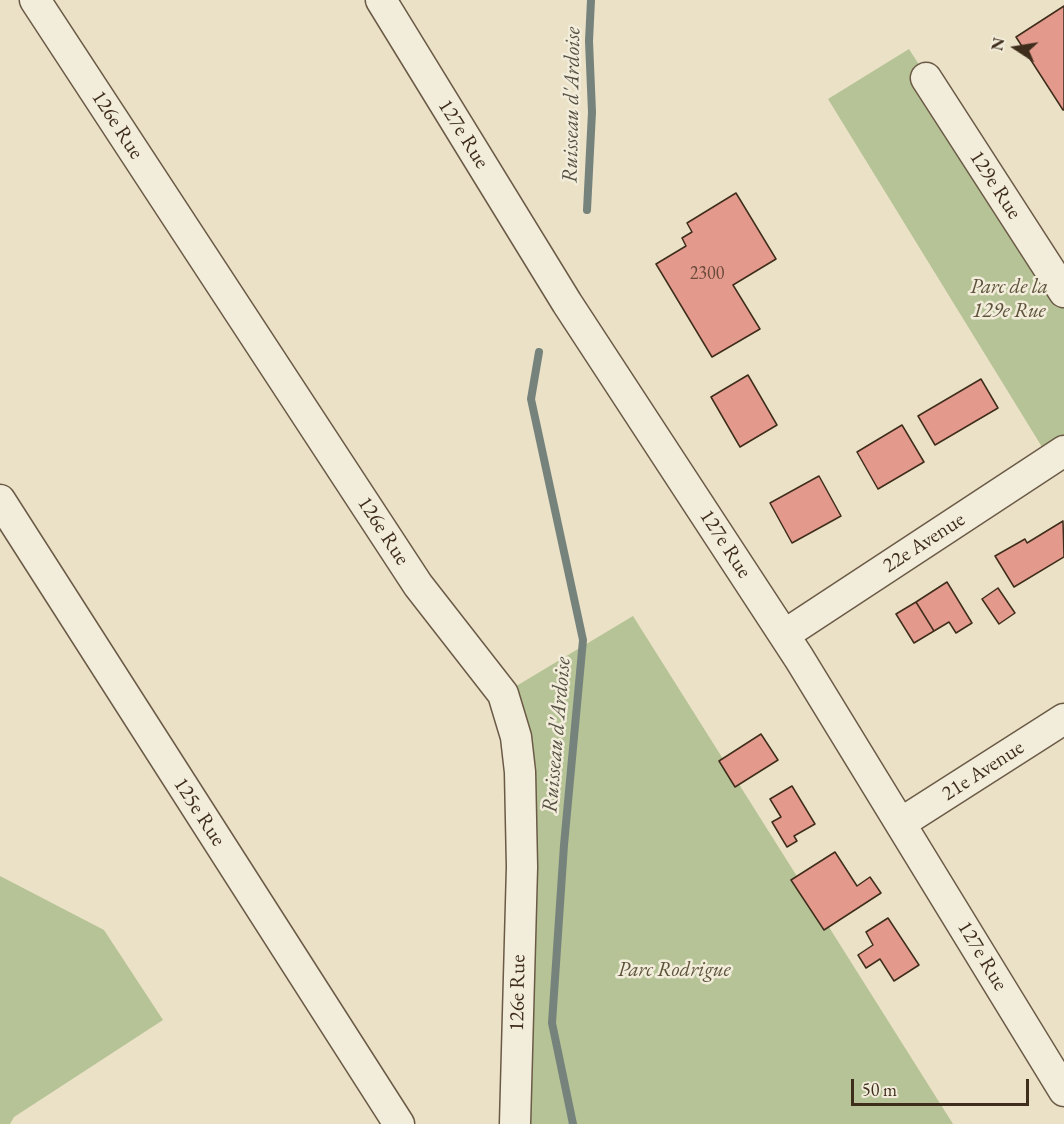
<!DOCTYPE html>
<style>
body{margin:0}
#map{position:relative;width:1064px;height:1124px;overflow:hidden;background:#ebe1c6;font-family:"EB Garamond",serif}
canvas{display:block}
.north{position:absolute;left:986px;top:18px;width:60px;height:60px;-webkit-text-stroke:4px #f2ecda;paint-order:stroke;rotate:282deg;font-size:16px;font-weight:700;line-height:24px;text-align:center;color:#3f2d1c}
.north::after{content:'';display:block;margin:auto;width:21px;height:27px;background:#3f2d1c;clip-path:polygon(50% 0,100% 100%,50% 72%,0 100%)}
.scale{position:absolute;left:851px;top:1079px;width:178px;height:27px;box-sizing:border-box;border:3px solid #3f2d1c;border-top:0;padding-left:8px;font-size:18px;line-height:21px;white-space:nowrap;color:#3f2d1c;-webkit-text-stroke:4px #f2ecda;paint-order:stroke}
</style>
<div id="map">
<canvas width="1064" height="1124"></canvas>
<div class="north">N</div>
<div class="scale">50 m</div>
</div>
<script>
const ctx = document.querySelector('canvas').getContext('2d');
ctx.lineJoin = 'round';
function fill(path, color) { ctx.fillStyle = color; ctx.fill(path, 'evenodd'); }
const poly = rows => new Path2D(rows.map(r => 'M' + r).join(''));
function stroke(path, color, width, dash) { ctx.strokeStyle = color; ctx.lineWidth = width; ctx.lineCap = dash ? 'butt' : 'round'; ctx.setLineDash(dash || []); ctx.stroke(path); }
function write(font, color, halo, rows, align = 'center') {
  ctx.font = font + ' "EB Garamond",serif'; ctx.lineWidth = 5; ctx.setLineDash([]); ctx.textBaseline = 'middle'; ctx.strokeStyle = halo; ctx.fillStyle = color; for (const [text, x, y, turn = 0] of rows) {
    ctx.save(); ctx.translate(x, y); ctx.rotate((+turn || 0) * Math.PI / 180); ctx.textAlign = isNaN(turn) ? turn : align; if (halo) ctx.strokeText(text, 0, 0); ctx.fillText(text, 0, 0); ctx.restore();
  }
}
const green = poly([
 [909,49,1064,292,1064,451,1050,460,828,99],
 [633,616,953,1124,515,1124,503,694],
 [0,876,104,930,163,1020,14,1117,10,1124,0,1124]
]);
const stream = poly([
 [587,210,592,112,589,41,591,0],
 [539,352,531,399,583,640,564,845,552,1023,573,1124]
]);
const building = poly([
 [1064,6,1064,110,1063,110,1016,37,1064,6],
 [736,193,776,259,733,285,760,329,712,357,656,264,686,246,682,238,692,232,687,223,736,193],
 [748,375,777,425,740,447,711,397,748,375],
 [981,379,998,408,935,445,918,416,981,379],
 [902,425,924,462,878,489,857,452,902,425],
 [819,476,841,516,792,543,770,503,819,476],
 [1063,521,1064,557,1014,587,995,556,1025,539,1027,543,1063,521],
 [947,582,972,623,956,633,949,622,934,631,916,602,947,582],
 [998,588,1015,613,999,624,982,599,998,588],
 [916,602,934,631,914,643,896,614,916,602],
 [761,734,778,760,735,787,719,761,761,734],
 [792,786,815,824,794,836,797,841,787,847,772,822,781,817,770,799,792,786],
 [835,852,857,886,870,877,881,893,824,930,791,880,835,852],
 [888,918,919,965,894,981,880,959,866,968,858,955,873,945,866,932,888,918]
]);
const minor = poly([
 [35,0,418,585,503,694,516,737,520,772,522,867,515,1124],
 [381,0,567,303,799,658,1064,1091],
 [926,78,1064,292],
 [0,500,399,1124],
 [784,635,1064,451],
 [901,823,1064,719]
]);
const numberNames = [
 ["2300",707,274]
];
const streetNames = [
 ["126e Rue",117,125,57],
 ["127e Rue",463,134,58],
 ["129e Rue",995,185,57],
 ["126e Rue",383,531,57],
 ["22e Avenue",924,543,-33],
 ["127e Rue",725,544,57],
 ["21e Avenue",983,771,-33],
 ["125e Rue",199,812,57],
 ["127e Rue",982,956,59],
 ["126e Rue",518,993,-89]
];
const parkNames = [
 ["Parc de la",1009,287],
 ["129e Rue",1009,311],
 ["Parc Rodrigue",674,970]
];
const waterNames = [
 ["Ruisseau d'Ardoise",572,105,-89],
 ["Ruisseau d'Ardoise",557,735,-85]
];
fill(green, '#b6c396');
stroke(stream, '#76837c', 8);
fill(building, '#e39a8d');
stroke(building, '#3f2d1c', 1.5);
stroke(minor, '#6a5a46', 33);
stroke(minor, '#f2ecda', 30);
write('18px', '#684838', null, numberNames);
write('21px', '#3f2d1c', '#f2ecda', streetNames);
write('italic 21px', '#5d523a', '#f2ecda', parkNames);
write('italic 22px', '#565144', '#f2ecda', waterNames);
</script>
